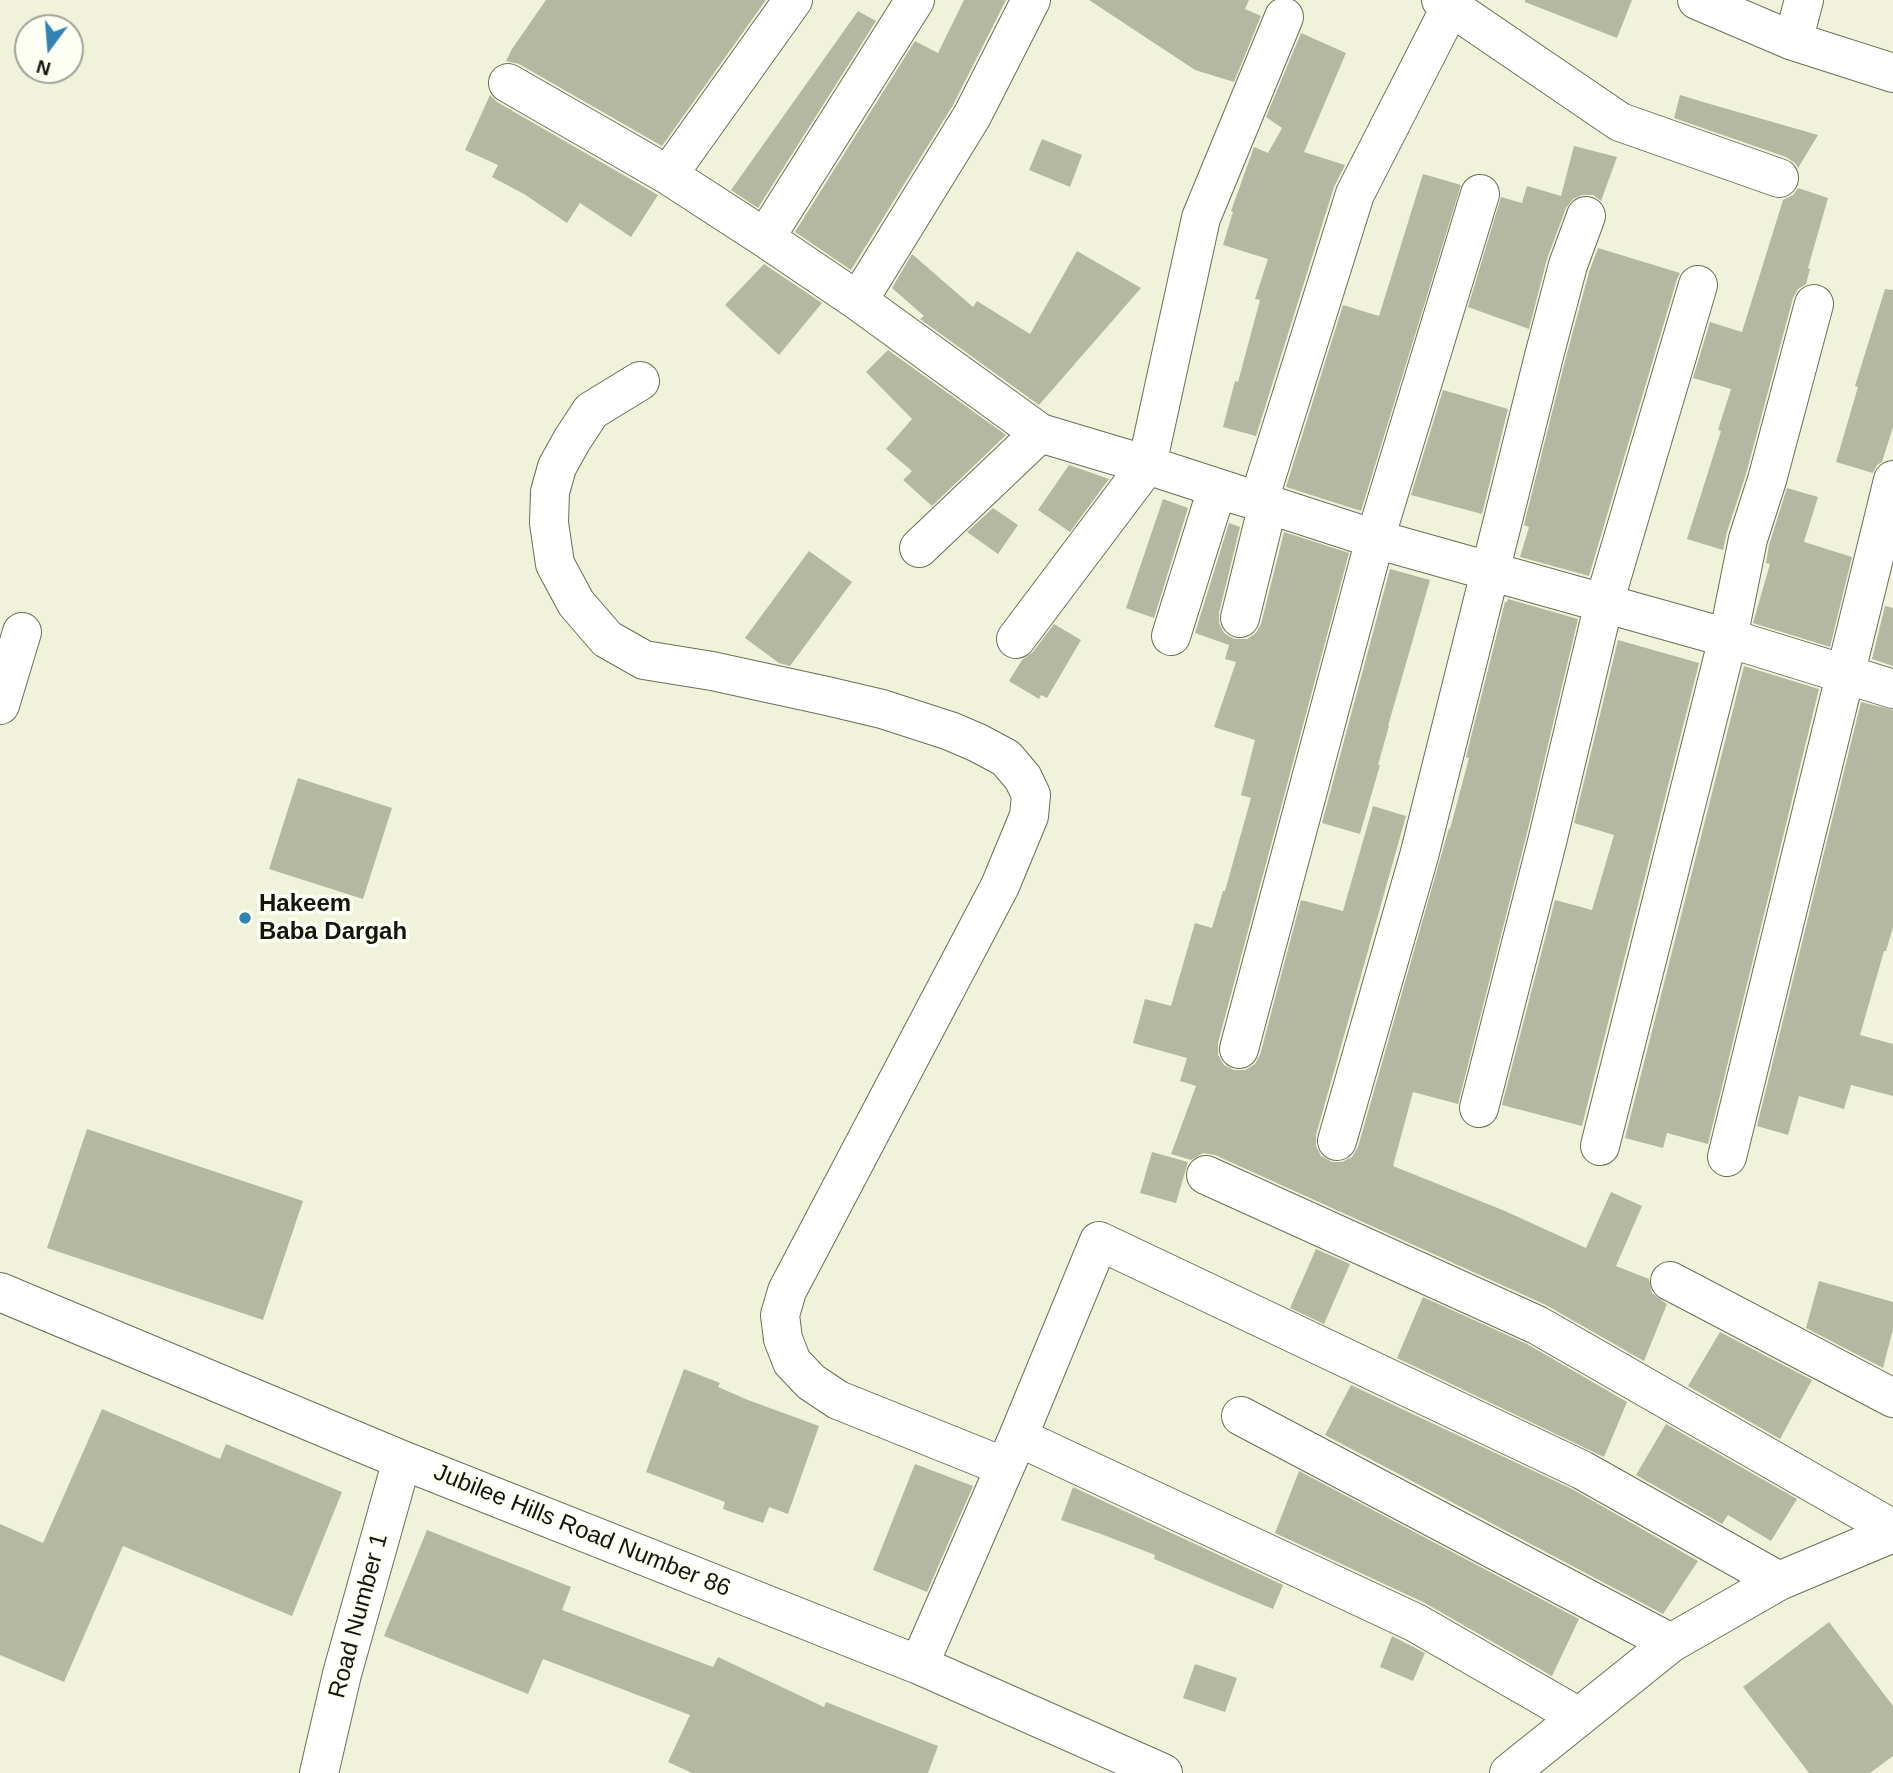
<!DOCTYPE html>
<style>
body{margin:0}
#map{position:relative;width:1893px;height:1773px;overflow:hidden;background:#f0f3da;font-family:Helvetica,sans-serif}
canvas{display:block}
.north{position:absolute;left:14px;top:14px;width:70px;height:70px;box-sizing:border-box;background:#fefff5;border:2px solid #a1a198;border-radius:50%;rotate:196deg;font-size:19px;font-weight:700;line-height:28px;text-align:center;color:#15150d}
.north::after{content:'';display:block;margin:auto;width:24px;height:32px;background:#3083b3;clip-path:polygon(50% 0,100% 100%,50% 72%,0 100%)}
</style>
<div id="map">
<canvas width="1893" height="1773"></canvas>
<div class="north">N</div>
</div>
<script>
const ctx = document.querySelector('canvas').getContext('2d');
ctx.lineJoin = 'round';
function fill(path, color) { ctx.fillStyle = color; ctx.fill(path, 'evenodd'); }
const poly = rows => new Path2D(rows.map(r => 'M' + r).join(''));
function stroke(path, color, width, dash) { ctx.strokeStyle = color; ctx.lineWidth = width; ctx.lineCap = dash ? 'butt' : 'round'; ctx.setLineDash(dash || []); ctx.stroke(path); }
function write(font, color, halo, rows, align = 'center') {
  ctx.font = font + ' Helvetica,sans-serif'; ctx.lineWidth = 7; ctx.setLineDash([]); ctx.textBaseline = 'middle'; ctx.strokeStyle = halo; ctx.fillStyle = color; for (const [text, x, y, turn = 0] of rows) {
    ctx.save(); ctx.translate(x, y); ctx.rotate((+turn || 0) * Math.PI / 180); ctx.textAlign = isNaN(turn) ? turn : align; if (halo) ctx.strokeText(text, 0, 0); ctx.fillText(text, 0, 0); ctx.restore();
  }
}
const building = poly([
 [546,0,766,0,662,146,519,64,506,61,512,49],
 [964,0,1006,0,953,105,851,270,795,232,915,41,938,53],
 [1089,0,1249,0,1245,9,1261,16,1234,82,1195,70],
 [1525,0,1632,0,1617,38,1525,2],
 [858,11,876,21,758,208,731,190],
 [1301,33,1346,53,1304,152,1345,165,1334,187,1256,436,1223,427,1235,381,1238,382,1260,300,1255,299,1268,259,1223,245,1233,212,1231,211,1254,147,1268,153,1282,128,1266,117],
 [490,95,497,102,658,195,631,237,580,203,567,223,524,194,492,177,498,165,465,150],
 [1680,95,1710,104,1818,135,1798,168,1795,163,1786,157,1674,118],
 [1042,139,1082,155,1070,187,1029,170],
 [1574,146,1617,157,1601,201,1593,195,1582,195,1573,199,1566,208,1547,259,1529,329,1468,307,1501,197,1522,203,1527,186,1561,196],
 [1423,174,1461,185,1361,511,1286,487,1343,305,1379,316],
 [1798,188,1828,198,1808,268,1810,269,1806,284,1798,289,1793,298,1746,474,1727,532,1723,550,1687,539,1721,431,1718,430,1731,389,1693,378,1710,322,1742,332,1783,200,1793,195],
 [1598,248,1680,273,1677,279,1589,576,1520,557,1529,527,1524,525,1565,361,1589,272],
 [1077,251,1141,288,1039,405,920,319,924,316,892,288,912,254,973,307,977,301,1030,334],
 [764,264,822,303,779,355,725,305],
 [1885,289,1893,290,1893,427,1882,462,1877,465,1873,473,1836,462,1858,387,1855,386],
 [888,350,1006,435,932,506,903,480,912,471,886,449,912,419,866,372],
 [1443,390,1508,409,1482,514,1411,495],
 [1069,465,1109,479,1070,532,1038,510],
 [1787,488,1818,497,1804,542,1852,557,1830,647,1753,623,1770,564,1766,563,1769,545],
 [1163,499,1188,508,1154,618,1126,608],
 [993,508,1018,525,998,554,967,532],
 [1229,523,1240,527,1219,613,1219,623,1224,633,1234,639,1247,639,1256,633,1261,624,1284,532,1349,553,1218,1043,1218,1055,1224,1065,1234,1070,1245,1070,1255,1064,1260,1055,1301,900,1343,911,1373,806,1406,816,1316,1135,1316,1146,1321,1156,1332,1162,1342,1162,1352,1157,1358,1147,1449,828,1450,829,1469,758,1466,757,1505,602,1507,602,1508,599,1578,619,1526,837,1458,1104,1413,1092,1393,1166,1505,1211,1586,1248,1611,1192,1642,1206,1616,1266,1649,1279,1652,1293,1667,1304,1644,1361,1546,1305,1215,1155,1203,1153,1191,1160,1171,1154,1196,1086,1180,1081,1187,1058,1133,1043,1145,999,1171,1006,1195,923,1212,928,1223,891,1225,891,1251,798,1241,795,1255,740,1214,727,1236,662,1225,659,1229,645,1195,633],
 [809,551,852,582,790,666,779,663,745,638],
 [1390,569,1430,580,1388,726,1389,726,1378,765,1380,765,1360,834,1322,823],
 [1885,606,1893,608,1893,666,1872,659],
 [1054,624,1081,640,1047,698,1041,695,1039,699,1009,681,1022,660,1033,652],
 [1618,640,1699,663,1582,1126,1502,1105,1555,900,1592,910,1614,835,1574,823],
 [1744,666,1819,689,1708,1144,1667,1133,1663,1148,1625,1138],
 [1861,702,1893,710,1893,927,1886,951,1884,951,1860,1035,1893,1044,1893,1096,1851,1085,1844,1109,1799,1096,1788,1135,1757,1126],
 [298,778,392,808,363,899,269,869],
 [87,1129,303,1201,263,1320,47,1248],
 [1152,1152,1188,1162,1176,1203,1140,1193],
 [1316,1249,1350,1264,1324,1324,1290,1308],
 [1819,1281,1893,1302,1893,1329,1883,1368,1806,1328],
 [1423,1297,1527,1344,1627,1402,1604,1457,1397,1358],
 [1720,1332,1812,1380,1780,1439,1688,1386],
 [684,1369,720,1383,718,1387,748,1400,819,1426,788,1514,769,1507,763,1523,723,1509,725,1502,646,1472],
 [1351,1385,1572,1489,1698,1561,1663,1614,1325,1435],
 [102,1409,220,1459,226,1444,342,1492,292,1616,123,1546,64,1682,0,1655,0,1524,43,1543],
 [1666,1424,1797,1499,1771,1541,1728,1515,1722,1524,1636,1475],
 [915,1464,973,1486,927,1592,873,1570],
 [1299,1471,1579,1619,1552,1676,1425,1603,1275,1533],
 [1073,1487,1283,1585,1273,1609,1154,1559,1155,1555,1101,1534,1061,1520],
 [427,1530,571,1587,562,1610,713,1667,718,1657,824,1707,826,1702,938,1746,928,1773,692,1773,668,1762,690,1715,543,1659,528,1694,384,1636],
 [1829,1622,1893,1706,1893,1756,1870,1773,1809,1773,1743,1687],
 [1392,1636,1425,1653,1413,1681,1380,1667],
 [1195,1664,1237,1678,1225,1712,1183,1698]
]);
const minor = poly([
 [1441,0,1620,122,1779,178],
 [1697,0,1793,41,1893,73],
 [1793,41,1804,0],
 [508,83,668,175,765,238,858,301,1040,433,1147,465,1375,539,1728,638,1893,689],
 [668,175,793,0],
 [765,238,915,0],
 [858,301,972,116,1031,0],
 [640,381,591,411,572,440,557,467,550,492,549,523,555,564,576,603,607,639,644,660,712,671,827,696,882,709,950,731,978,743,1006,758,1023,778,1031,795,1029,816,1000,886,787,1291,780,1315,783,1339,792,1362,811,1382,838,1400,1005,1467],
 [1259,500,1355,194,1454,0],
 [919,548,1040,433],
 [1171,636,1217,489,1268,504,1240,618],
 [1016,639,1147,465,1201,218,1284,17],
 [0,705,22,632],
 [1239,1049,1375,539,1480,194],
 [1479,1108,1547,842,1604,603,1698,285],
 [1337,1141,1419,856,1544,356,1568,265,1586,216],
 [1600,1146,1728,638,1748,539,1767,480,1814,304],
 [1727,1157,1893,480],
 [1206,1175,1537,1325,1893,1529],
 [1670,1281,1893,1398],
 [0,1292,402,1460,919,1665,1163,1773],
 [1241,1416,1671,1643],
 [1018,1437,1416,1623,1579,1717],
 [919,1665,1018,1437,1099,1241,1582,1470,1779,1581],
 [319,1773,342,1674,402,1460],
 [1509,1773,1671,1643,1779,1581,1893,1533]
]);
const markers = [
 [245,918,7,"#3083b3"]
];
const poiNames = [
 ["Hakeem",259,904],
 ["Baba Dargah",259,932]
];
const streetNames = [
 ["Jubilee Hills Road Number 86",582,1531,22],
 ["Road Number 1",359,1616,-75]
];
fill(building, '#b5b8a0');
stroke(minor, '#6c6e57', 40);
stroke(minor, '#fff', 38);
for (const [x, y, r, color] of markers) { const dot = new Path2D(); dot.arc(x, y, r, 0, 2 * Math.PI); ctx.fillStyle = color; ctx.fill(dot); stroke(dot, '#fefff5', 2.5); }
write('bold 24px', '#15150d', '#fefff5', poiNames, 'left');
write('24px', '#15150d', '#fefff5', streetNames);
</script>
